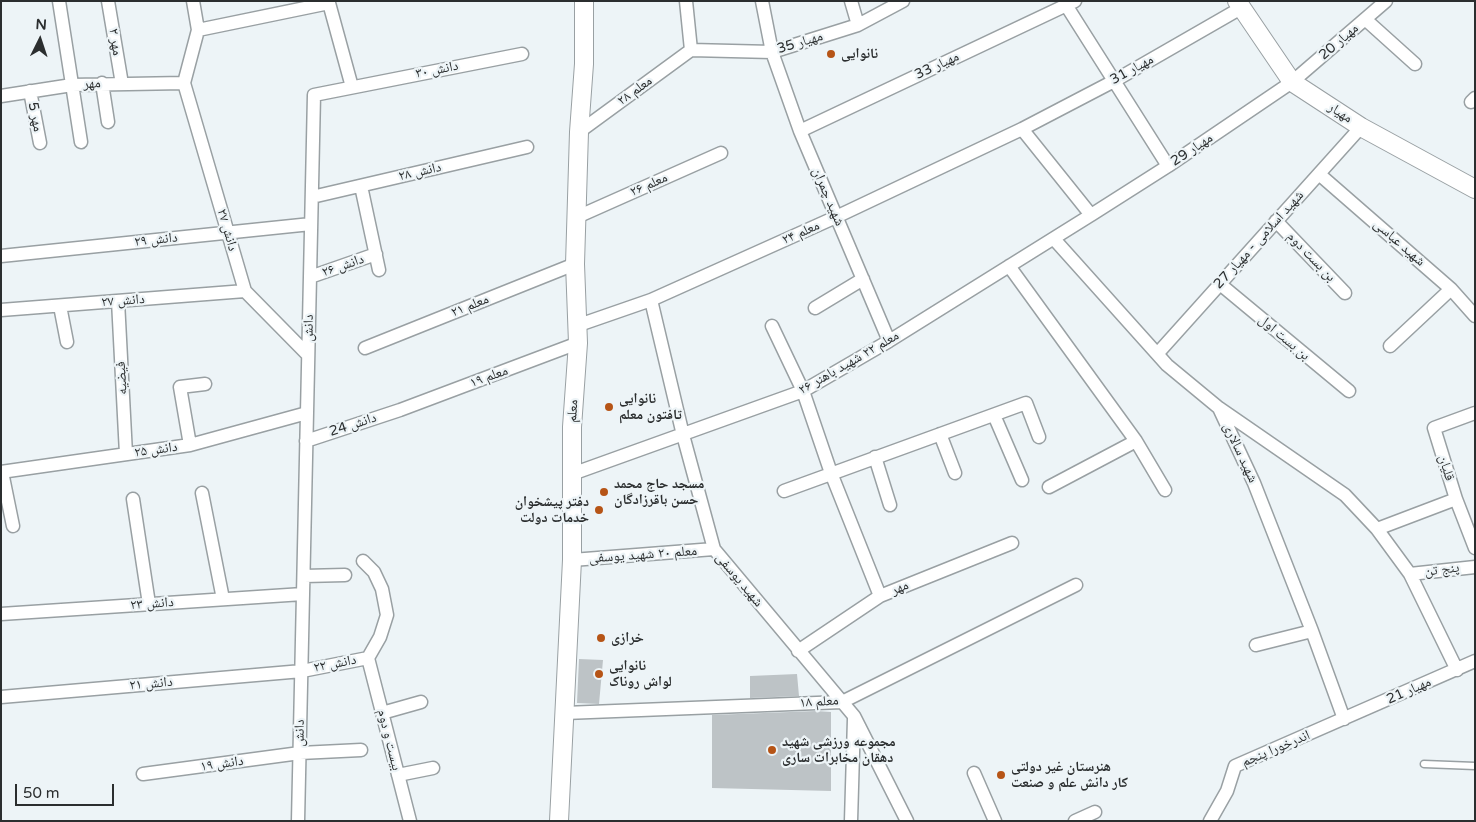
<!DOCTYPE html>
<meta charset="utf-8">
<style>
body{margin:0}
#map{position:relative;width:1476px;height:822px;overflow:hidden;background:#edf4f7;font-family:"Varela Round",sans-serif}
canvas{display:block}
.frame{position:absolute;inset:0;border:2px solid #2b2e2f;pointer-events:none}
.north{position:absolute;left:15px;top:15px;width:50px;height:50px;-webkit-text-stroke:4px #edf4f7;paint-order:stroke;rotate:4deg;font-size:14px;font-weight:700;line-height:20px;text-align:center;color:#2b2e2f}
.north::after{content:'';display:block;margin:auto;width:18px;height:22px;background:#2b2e2f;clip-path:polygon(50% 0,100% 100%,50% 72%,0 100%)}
.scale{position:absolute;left:15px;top:784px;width:99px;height:22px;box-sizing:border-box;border:2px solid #2b2e2f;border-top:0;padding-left:6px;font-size:15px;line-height:18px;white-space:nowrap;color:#2b2e2f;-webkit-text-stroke:4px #edf4f7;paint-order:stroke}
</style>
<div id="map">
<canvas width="1476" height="822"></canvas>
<div class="frame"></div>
<div class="north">N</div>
<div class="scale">50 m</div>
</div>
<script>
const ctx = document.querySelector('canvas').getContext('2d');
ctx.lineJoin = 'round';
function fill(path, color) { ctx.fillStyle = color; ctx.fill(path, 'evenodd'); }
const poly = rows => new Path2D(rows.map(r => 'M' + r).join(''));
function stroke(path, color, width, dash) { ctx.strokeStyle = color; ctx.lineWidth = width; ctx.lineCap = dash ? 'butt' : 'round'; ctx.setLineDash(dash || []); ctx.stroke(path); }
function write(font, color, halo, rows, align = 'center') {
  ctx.font = font + ' "Varela Round","Noto Naskh Arabic",sans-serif'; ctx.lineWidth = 4.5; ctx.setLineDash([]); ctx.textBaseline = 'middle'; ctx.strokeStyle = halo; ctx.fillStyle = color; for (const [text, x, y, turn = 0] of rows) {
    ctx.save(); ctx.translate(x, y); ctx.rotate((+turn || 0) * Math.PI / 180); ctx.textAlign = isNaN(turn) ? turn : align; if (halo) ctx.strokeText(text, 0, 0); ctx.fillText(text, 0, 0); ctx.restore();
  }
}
const building = poly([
 [579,659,603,660,599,704,577,703],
 [797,674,799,696,750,698,750,676],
 [816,711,831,712,831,791,712,788,712,715]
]);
const lane = poly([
 [1424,764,1475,766]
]);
const street = poly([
 [59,1,81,142],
 [108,1,122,84],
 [686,1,691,50],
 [762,1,772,52,800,131,889,341],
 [851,1,858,25],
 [1066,5,1168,166],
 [1365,19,1415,64],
 [198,30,329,3,352,87],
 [691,50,772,52,858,25,903,1],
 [102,83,108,122],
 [184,83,245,291,308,355],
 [184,83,198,30,193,1],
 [30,91,40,143],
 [1,96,72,85,184,83],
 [1471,102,1475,98],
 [800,131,1075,1],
 [579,132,691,50],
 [1319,174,1451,289,1475,316],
 [361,186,379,270],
 [312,197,527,147],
 [1091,215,1168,166,1292,82,1386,1],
 [577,217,721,153],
 [1276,221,1345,293],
 [1054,239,1167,365,1219,408,1254,483,1312,631,1344,719],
 [1,256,311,224],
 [1009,266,1136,441,1165,490],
 [310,277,376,254],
 [1220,284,1349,391],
 [651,300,683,435,714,549,854,716,907,821],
 [118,301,126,454],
 [60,306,67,342],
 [815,308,863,279],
 [1,310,245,291],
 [576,326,651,300,836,217,1022,129,1114,81,1241,8],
 [772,326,803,391,831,473,880,596],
 [1390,346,1451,289],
 [365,348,575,264],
 [1158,353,1361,127],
 [1219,408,1345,495,1377,529,1410,574,1457,670],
 [1475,413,1434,428,1456,499,1475,548],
 [994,415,1022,480],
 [940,434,955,473],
 [306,441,400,410,578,343],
 [190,445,180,387,205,384],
 [875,457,890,505],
 [1,472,190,445,307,413],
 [2,472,13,526],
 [572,474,803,391,889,341,1091,215,1022,129],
 [1049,487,1136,441],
 [784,491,1026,403,1039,437],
 [202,493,223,599],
 [133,499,149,604],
 [1377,529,1456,499],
 [572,560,714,549],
 [363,561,374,572,382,589,387,615,380,637,368,658],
 [1410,574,1475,567],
 [304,576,345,575],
 [1,614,303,594],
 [1256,645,1312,631],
 [798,651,880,596,1012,543],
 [368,658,410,821],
 [1,697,302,671,368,658],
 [382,713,421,702],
 [565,713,842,702,1076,585],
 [974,773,995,821],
 [143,774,300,753,361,750],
 [398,775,433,768],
 [298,821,314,95,522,54],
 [851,821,854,719],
 [1075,821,1095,812],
 [1210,821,1227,791,1235,766,1475,661]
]);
const secondary = poly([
 [1237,1,1292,82,1361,127,1475,189],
 [559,821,572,560,572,427,578,343,575,264,579,132,584,64,584,1]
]);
const markers = [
 [831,54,5,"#b65416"],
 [609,407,5,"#b65416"],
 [604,492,5,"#b65416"],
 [599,510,5,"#b65416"],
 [601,638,5,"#b65416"],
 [599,674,5,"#b65416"],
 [772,750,5,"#b65416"],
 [1001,775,5,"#b65416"]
];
const streetNames = [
 ["مهر ۲",115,42,81],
 ["مهیار 20",1339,42,-41],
 ["مهیار 35",800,43,-17],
 ["مهیار 33",937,66,-25],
 ["دانش ۳۰",437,70,-11],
 ["مهیار 31",1132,70,-29],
 ["مهر",92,84,-2],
 ["معلم ۲۸",635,91,-36],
 ["مهیار",1340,113,33],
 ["مهر 5",35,117,79],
 ["مهیار 29",1192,150,-34],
 ["دانش ۲۸",420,172,-13],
 ["معلم ۲۶",649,185,-24],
 ["شهید چمران",828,197,67],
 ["دانش ۲۷",227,230,74],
 ["معلم ۲۴",801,233,-24],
 ["دانش ٢٩",156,240,-6],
 ["شهید اسلامی - مهیار 27",1259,240,-48],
 ["شهید عباسی",1399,243,41],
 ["بن بست دوم",1311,257,46],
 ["دانش ۲۶",343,266,-19],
 ["دانش ٢٧",123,301,-4],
 ["معلم ۲۱",470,306,-22],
 ["دانش",309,328,-89],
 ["بن بست اول",1284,338,40],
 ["معلم ۲۲ شهید باهنر ۲۶",849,363,-30],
 ["معلم ۱۹",489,377,-20],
 ["فیضیه",122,378,-93],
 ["معلم",573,411,-87],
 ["دانش 24",353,425,-18],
 ["دانش ۲۵",156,450,-8],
 ["شهید سالاری",1240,453,65],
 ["قلیان",1446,468,73],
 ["معلم ۲۰ شهید یوسفی",643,555,-4],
 ["پنج تن",1442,570,-7],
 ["شهید یوسفی",739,580,50],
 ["مهر",900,588,-22],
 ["دانش ٢٣",152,604,-4],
 ["دانش ۲۲",335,664,-11],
 ["دانش ٢١",151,684,-5],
 ["مهیار 21",1409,691,-24],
 ["معلم ۱۸",819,702,-4],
 ["دانش",300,733,-89],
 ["بیست و دوم",389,740,76],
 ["اندرخورا پنجم",1276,749,-23],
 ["دانش ١٩",222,764,-8]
];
const poiNames = [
 ["نانوایی",841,54],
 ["نانوایی",619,399],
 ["تافتون معلم",619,415],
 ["مسجد حاج محمد",614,484],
 ["حسن باقرزادگان",614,500],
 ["دفتر پیشخوان",589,502,"right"],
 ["خدمات دولت",589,518,"right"],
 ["خرازی",611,638],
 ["نانوایی",609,666],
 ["لواش روناک",609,682],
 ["مجموعه ورزشی شهید",782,742],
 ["دهقان مخابرات ساری",782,758],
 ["هنرستان غیر دولتی",1011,767],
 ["کار دانش علم و صنعت",1011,783]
];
fill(building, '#bdc3c6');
stroke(lane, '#99a0a3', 9);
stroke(street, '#99a0a3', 15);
stroke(secondary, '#99a0a3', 20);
stroke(lane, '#fff', 6);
stroke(street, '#fff', 12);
stroke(secondary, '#fff', 18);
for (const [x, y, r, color] of markers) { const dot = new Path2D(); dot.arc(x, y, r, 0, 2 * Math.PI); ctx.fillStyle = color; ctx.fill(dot); stroke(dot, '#edf4f7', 2); }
write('14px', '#2b2e2f', '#edf4f7', streetNames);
write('bold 14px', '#2b2e2f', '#edf4f7', poiNames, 'left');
</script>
